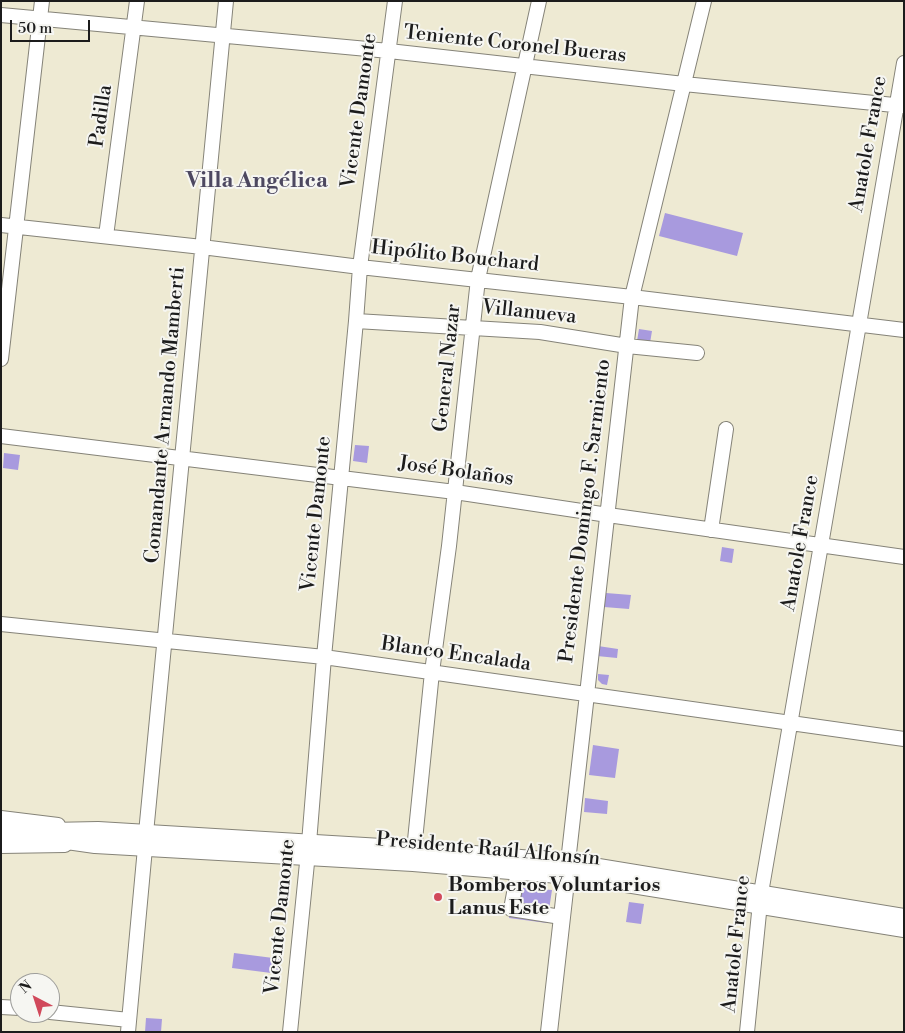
<!DOCTYPE html>
<meta charset="utf-8">
<style>
body{margin:0}
#map{position:relative;width:905px;height:1033px;overflow:hidden;background:#eeead3;font-family:"Libre Bodoni",serif}
canvas{display:block}
.frame{position:absolute;inset:0;border:2px solid #1c1c1c;pointer-events:none}
.north{position:absolute;left:10px;top:973px;width:50px;height:50px;box-sizing:border-box;background:#f6f6f2;border:1px solid #9f9f9c;border-radius:50%;rotate:320deg;font-size:14px;font-weight:700;line-height:20px;text-align:center;color:#1c1c1c}
.north::after{content:'';display:block;margin:auto;width:18px;height:22px;background:#d1495b;clip-path:polygon(50% 0,100% 100%,50% 72%,0 100%)}
.scale{position:absolute;left:10px;top:20px;width:80px;height:22px;box-sizing:border-box;border:2px solid #1c1c1c;border-top:0;padding-left:6px;font-size:15px;line-height:18px;white-space:nowrap;color:#1c1c1c;-webkit-text-stroke:4px #f6f6f2;paint-order:stroke}
</style>
<div id="map">
<canvas width="905" height="1033"></canvas>
<div class="frame"></div>
<div class="north">N</div>
<div class="scale">50 m</div>
</div>
<script>
const ctx = document.querySelector('canvas').getContext('2d');
ctx.lineJoin = 'round';
function fill(path, color) { ctx.fillStyle = color; ctx.fill(path, 'evenodd'); }
const poly = rows => new Path2D(rows.map(r => 'M' + r).join(''));
function stroke(path, color, width, dash) { ctx.strokeStyle = color; ctx.lineWidth = width; ctx.lineCap = dash ? 'butt' : 'round'; ctx.setLineDash(dash || []); ctx.stroke(path); }
function write(font, color, halo, rows, align = 'center') {
  ctx.font = font + ' "Libre Bodoni",serif'; ctx.lineWidth = 4; ctx.setLineDash([]); ctx.textBaseline = 'middle'; ctx.strokeStyle = halo; ctx.fillStyle = color; for (const [text, x, y, turn = 0] of rows) {
    ctx.save(); ctx.translate(x, y); ctx.rotate((+turn || 0) * Math.PI / 180); ctx.textAlign = isNaN(turn) ? turn : align; if (halo) ctx.strokeText(text, 0, 0); ctx.fillText(text, 0, 0); ctx.restore();
  }
}
const building = poly([
 [665,213,743,233,737,256,659,236],
 [639,329,652,331,650,343,637,341],
 [355,445,369,446,367,463,353,461],
 [4,453,20,455,18,470,3,468],
 [722,547,734,549,732,563,720,561],
 [606,593,631,595,629,609,604,607],
 [598,646,618,649,617,658,597,656],
 [598,674,609,675,607,685,602,684,598,680],
 [593,745,619,749,615,778,589,775],
 [585,798,608,801,607,814,584,812],
 [512,887,552,890,547,923,509,918],
 [629,902,644,904,641,924,626,922],
 [234,953,281,959,279,974,232,968],
 [146,1018,162,1019,161,1032,145,1032]
]);
const minor = poly([
 [1,15,389,51,684,84,904,106],
 [1,225,202,247,360,267,632,297,904,330],
 [106,236,137,1],
 [356,321,540,332,627,346,697,353],
 [1,359,42,1],
 [1,436,455,492,608,515,904,557],
 [711,530,726,429],
 [1,624,324,657,904,739],
 [1,818,58,825],
 [146,833,226,1],
 [1,846,65,845],
 [413,860,432,672,449,546,478,279,539,1],
 [568,862,632,297,704,1],
 [518,872,511,909,561,917],
 [1,1007,20,1008],
 [50,1012,129,1020],
 [128,1032,145,848],
 [290,1032,309,843,324,657,356,321,360,267,395,1],
 [747,1032,761,893,904,63]
]);
const major = poly([
 [1,832,98,830,415,849,568,862,904,917],
 [53,839,95,845,413,863,583,877,904,929],
 [549,1032,568,864]
]);
const markers = [
 [438,897,5,"#d1495b"]
];
const streetNames = [
 ["Teniente Coronel Bueras",515,45,6],
 ["Vicente Damonte",360,111,-82],
 ["Padilla",102,116,-82],
 ["Anatole France",869,144,-80],
 ["Hipólito Bouchard",455,257,6],
 ["Villanueva",529,313,6],
 ["General Nazar",448,368,-84],
 ["Comandante Armando Mamberti",166,415,-85],
 ["José Bolaños",456,472,8],
 ["Presidente Domingo F. Sarmiento",586,511,-83],
 ["Vicente Damonte",317,514,-84],
 ["Anatole France",801,543,-80],
 ["Blanco Encalada",456,655,8],
 ["Presidente Raúl Alfonsín",488,850,5],
 ["Vicente Damonte",281,917,-84],
 ["Anatole France",737,944,-84]
];
const poiNames = [
 ["Bomberos Voluntarios",448,886],
 ["Lanus Este",448,909]
];
const quarterNames = [
 ["Villa Angélica",257,182]
];
fill(building, '#a89ade');
stroke(minor, '#858378', 16);
stroke(major, '#858378', 18);
stroke(minor, '#fff', 14);
stroke(major, '#fff', 16);
for (const [x, y, r, color] of markers) { const dot = new Path2D(); dot.arc(x, y, r, 0, 2 * Math.PI); ctx.fillStyle = color; ctx.fill(dot); stroke(dot, '#f6f6f2', 2); }
write('20px', '#1c1c1c', '#f6f6f2', streetNames);
write('bold 20px', '#1c1c1c', '#f6f6f2', poiNames, 'left');
write('bold 22px', '#4d4860', '#f6f6f2', quarterNames);
</script>
